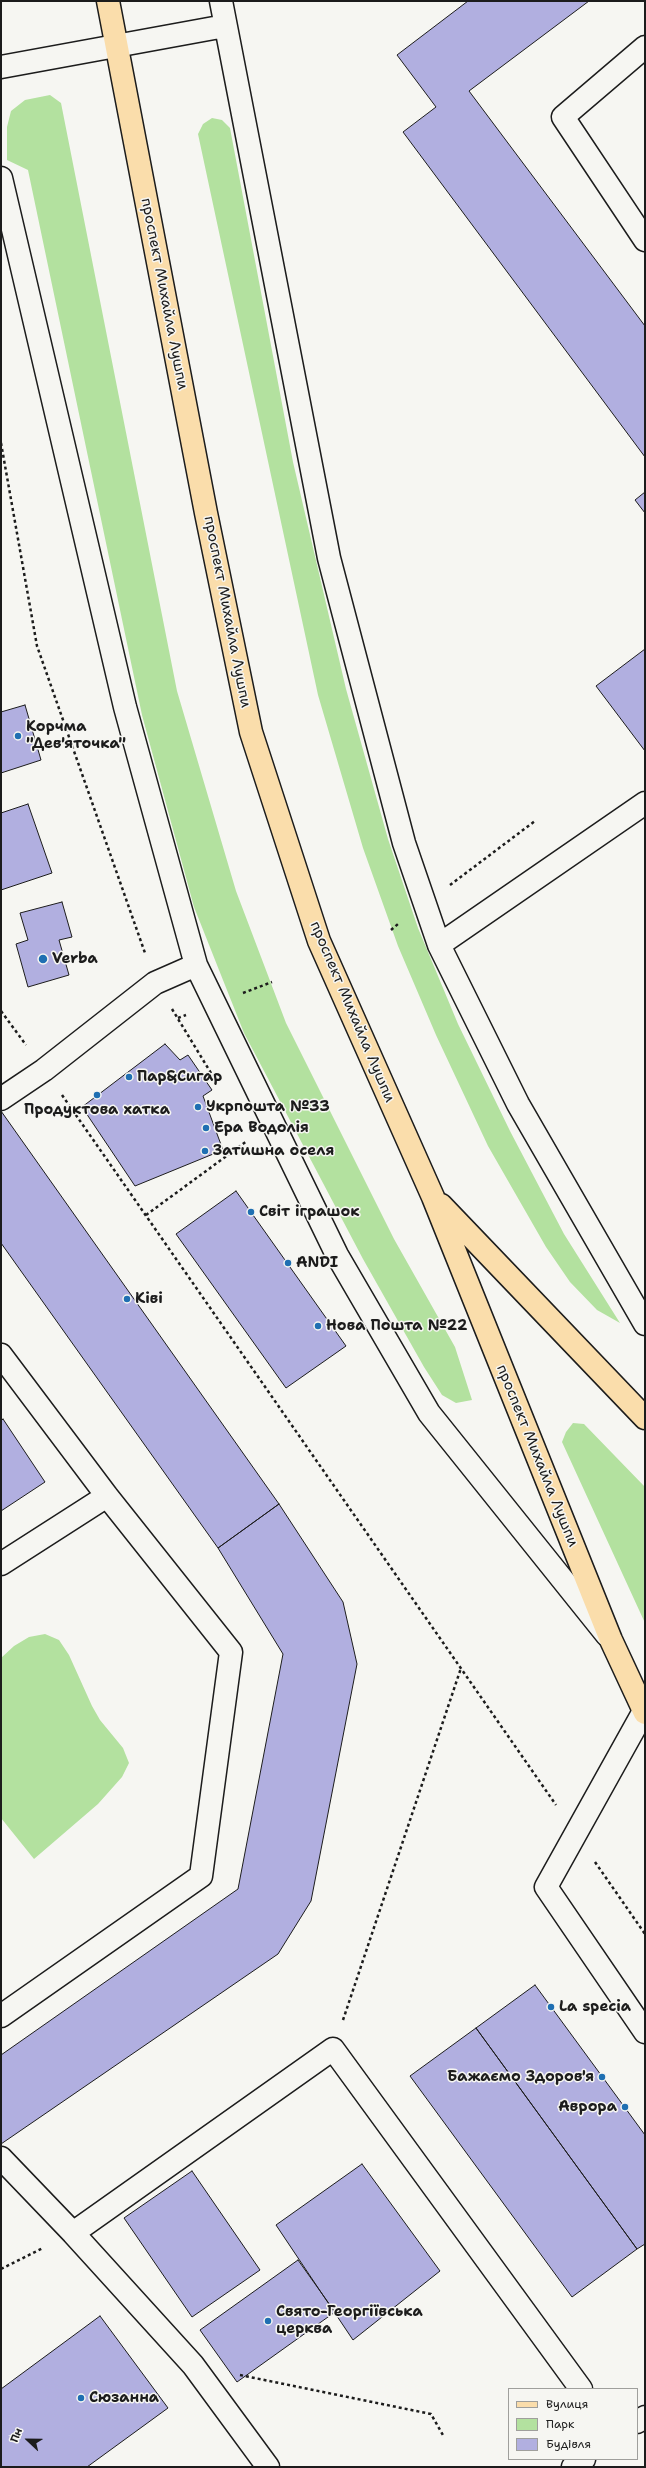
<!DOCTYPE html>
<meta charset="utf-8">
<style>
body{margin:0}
#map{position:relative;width:646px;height:2468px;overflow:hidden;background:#f6f6f2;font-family:"Shantell Sans",sans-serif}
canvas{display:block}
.frame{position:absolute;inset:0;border:2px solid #1c1c1c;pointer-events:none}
.legend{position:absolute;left:508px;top:2388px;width:130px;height:72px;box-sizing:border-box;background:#f6f6f2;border:1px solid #9f9f9c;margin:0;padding:5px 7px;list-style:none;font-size:12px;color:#1c1c1c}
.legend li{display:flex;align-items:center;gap:8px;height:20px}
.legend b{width:20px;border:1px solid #9f9f9c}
.north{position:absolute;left:8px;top:2420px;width:40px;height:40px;-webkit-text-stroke:3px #f6f6f2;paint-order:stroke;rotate:292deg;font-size:11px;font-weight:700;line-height:16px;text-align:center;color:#1c1c1c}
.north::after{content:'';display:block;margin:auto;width:14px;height:18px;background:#1c1c1c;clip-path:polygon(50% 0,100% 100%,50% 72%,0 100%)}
</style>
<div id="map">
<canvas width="646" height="2468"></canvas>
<div class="frame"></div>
<ul class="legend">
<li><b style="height:5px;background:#faddab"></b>Вулиця</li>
<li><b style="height:11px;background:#b3e19f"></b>Парк</li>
<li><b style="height:11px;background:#b1afe0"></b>Будівля</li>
</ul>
<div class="north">Пн</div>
</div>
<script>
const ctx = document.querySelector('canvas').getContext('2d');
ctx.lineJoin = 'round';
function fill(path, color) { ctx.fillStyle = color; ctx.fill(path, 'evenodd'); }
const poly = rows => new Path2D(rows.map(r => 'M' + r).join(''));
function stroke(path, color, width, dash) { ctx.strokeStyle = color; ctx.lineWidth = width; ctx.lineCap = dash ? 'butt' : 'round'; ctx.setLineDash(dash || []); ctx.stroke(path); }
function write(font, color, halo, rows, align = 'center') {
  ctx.font = font + ' "Shantell Sans",sans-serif'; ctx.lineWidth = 3; ctx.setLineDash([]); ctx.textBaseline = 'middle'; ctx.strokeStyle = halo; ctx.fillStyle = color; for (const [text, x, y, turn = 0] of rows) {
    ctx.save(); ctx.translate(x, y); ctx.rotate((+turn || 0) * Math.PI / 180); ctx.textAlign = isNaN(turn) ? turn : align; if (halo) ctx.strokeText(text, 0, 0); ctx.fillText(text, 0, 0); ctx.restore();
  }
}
const green = poly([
 [50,95,61,103,177,691,236,891,286,1023,394,1239,455,1347,472,1400,456,1403,442,1395,424,1367,363,1259,244,1033,194,907,142,715,28,170,7,160,7,127,11,111,25,100],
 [212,118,222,120,230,128,293,462,346,689,388,839,418,928,458,1024,510,1131,564,1234,620,1323,597,1310,570,1282,546,1247,488,1146,436,1035,398,946,363,848,318,695,198,134,203,124],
 [573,1423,584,1424,645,1487,645,1623,562,1442,566,1432],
 [45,1634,59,1640,69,1655,92,1706,100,1720,123,1748,129,1763,122,1777,98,1804,34,1859,1,1818,1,1658,14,1646,29,1637]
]);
const building = poly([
 [468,1,589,1,469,91,645,326,645,457,403,132,436,107,397,55,468,1],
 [645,492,645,513,635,500,645,492],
 [645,649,645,751,596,686,645,649],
 [25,705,41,760,1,773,1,712,25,705],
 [28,804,52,873,1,890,1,813,28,804],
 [62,902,72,937,59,940,69,975,28,987,16,944,28,940,20,913,62,902],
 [165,1044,180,1060,188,1055,212,1090,203,1096,223,1150,135,1186,82,1107,165,1044],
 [1,1111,279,1504,218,1548,1,1243,1,1111],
 [236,1191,346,1346,286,1388,176,1234,236,1191],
 [3,1419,45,1482,1,1511,1,1421,3,1419],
 [279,1504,343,1602,357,1664,311,1901,278,1954,1,2144,1,2055,238,1889,283,1654,218,1548,279,1504],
 [535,1985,645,2135,645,2244,637,2249,476,2028,535,1985],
 [476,2028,637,2249,572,2297,410,2076,476,2028],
 [362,2164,440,2271,353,2340,276,2225,362,2164],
 [192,2171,260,2270,192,2317,124,2218,192,2171],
 [298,2260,335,2312,237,2382,200,2330,298,2260],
 [100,2316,168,2408,87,2467,1,2467,1,2389,100,2316]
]);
const path = poly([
 [1,443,37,646,145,953],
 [450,885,535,821],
 [391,930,398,924],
 [243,993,272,982],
 [172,1009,214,1078],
 [1,1011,26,1045],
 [178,1018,186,1015],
 [62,1095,556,1805],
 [146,1215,247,1141],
 [595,1862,645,1934],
 [343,2020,461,1668],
 [1,2269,43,2248],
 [240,2375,431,2414,444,2437]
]);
const minor = poly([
 [221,1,329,558,404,843,439,945,518,1104,645,1324],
 [645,47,563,117,645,240],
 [1,67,225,26],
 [1,178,125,707,196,965,337,1255,429,1413,607,1635],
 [439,945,645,803],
 [1,1099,44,1070,155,983,196,965],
 [1,1355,107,1496,231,1652,201,1876,1,2016],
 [1,1564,107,1496],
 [644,1711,546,1887,645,2032],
 [1,2158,73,2233,193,2365,268,2467],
 [73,2233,333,2049,581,2389],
 [637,2422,645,2417],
 [573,2467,584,2459]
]);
const major = poly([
 [108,1,206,513,251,732,319,941,433,1197,611,1640,645,1713],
 [441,1205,645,1418]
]);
const markers = [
 [18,736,4,"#1f6fb2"],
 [43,959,5,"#1f6fb2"],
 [129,1077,4,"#1f6fb2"],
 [97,1095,4,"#1f6fb2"],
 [198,1107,4,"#1f6fb2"],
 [206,1128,4,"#1f6fb2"],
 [205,1151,4,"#1f6fb2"],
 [251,1212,4,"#1f6fb2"],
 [288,1263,4,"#1f6fb2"],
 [127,1299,4,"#1f6fb2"],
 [318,1326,4,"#1f6fb2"],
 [551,2007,4,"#1f6fb2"],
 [602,2077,4,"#1f6fb2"],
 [625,2107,4,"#1f6fb2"],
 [268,2321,4,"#1f6fb2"],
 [81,2398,4,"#1f6fb2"]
];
const streetNames = [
 ["проспект Михайла Лушпи",164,294,79],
 ["проспект Михайла Лушпи",227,612,79],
 ["проспект Михайла Лушпи",352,1012,67],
 ["проспект Михайла Лушпи",537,1456,68]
];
const poiNames = [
 ["Корчма",26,727],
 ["\"Дев'яточка\"",26,744],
 ["Verba",52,959],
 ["Пар&Сигар",137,1077],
 ["Укрпошта №33",206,1107],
 ["Продуктова хатка",97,1110,"center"],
 ["Ера Водолія",214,1128],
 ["Затишна оселя",213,1151],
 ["Світ іграшок",259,1212],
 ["ANDI",296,1263],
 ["Ківі",135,1299],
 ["Нова Пошта №22",326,1326],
 ["La specia",559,2007],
 ["Бажаємо Здоров'я",594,2077,"right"],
 ["Аврора",617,2107,"right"],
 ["Свято-Георгіївська",276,2312],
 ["церква",276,2329],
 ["Сюзанна",89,2398]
];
fill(green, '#b3e19f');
fill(building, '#b1afe0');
stroke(building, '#1c1c1c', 1);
stroke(minor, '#1c1c1c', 25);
stroke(major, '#1c1c1c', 25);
stroke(path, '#1c1c1c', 2.5, [3, 3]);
stroke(minor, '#f6f6f2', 22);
stroke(major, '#faddab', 22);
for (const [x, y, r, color] of markers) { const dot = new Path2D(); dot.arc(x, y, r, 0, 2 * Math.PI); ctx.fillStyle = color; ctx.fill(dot); stroke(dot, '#f6f6f2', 1.5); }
write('15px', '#1c1c1c', '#f6f6f2', streetNames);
write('bold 15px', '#1c1c1c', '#f6f6f2', poiNames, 'left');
</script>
